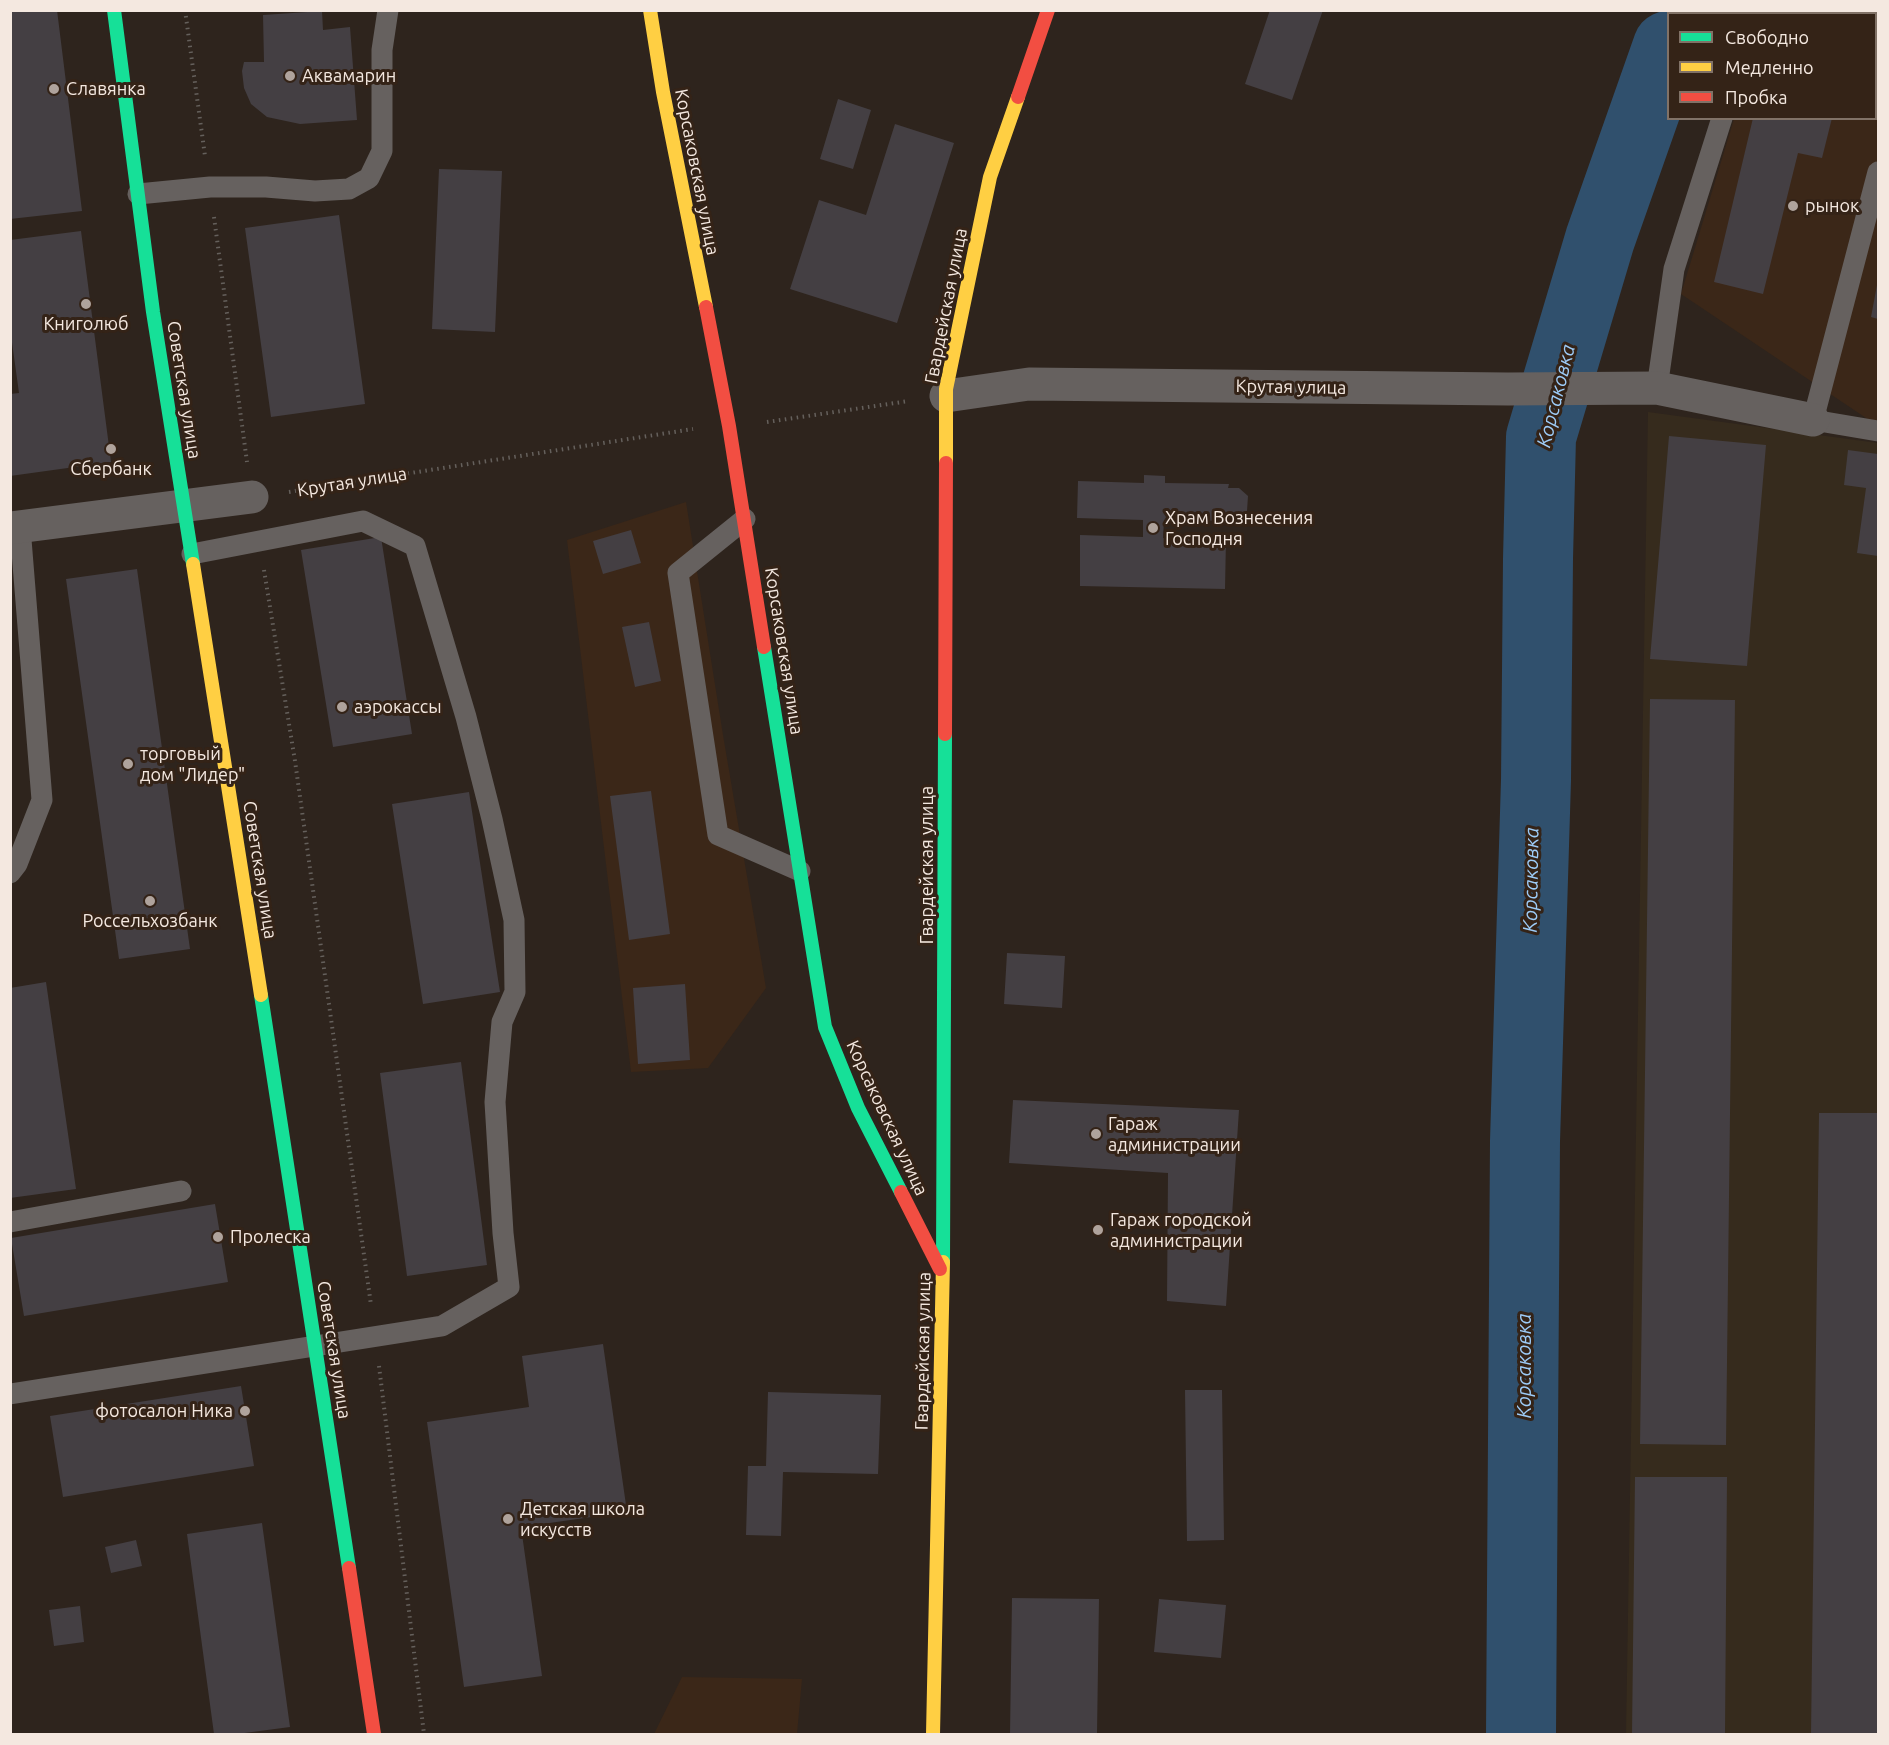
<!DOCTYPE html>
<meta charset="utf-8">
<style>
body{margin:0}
#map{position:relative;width:1889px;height:1745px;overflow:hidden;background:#2e241d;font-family:Ubuntu,sans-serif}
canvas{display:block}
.frame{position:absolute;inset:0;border:12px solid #f4e8e0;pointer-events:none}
.legend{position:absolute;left:1667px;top:12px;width:210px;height:108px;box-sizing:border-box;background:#342317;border:2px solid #817267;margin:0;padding:8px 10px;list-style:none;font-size:18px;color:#f4e8e0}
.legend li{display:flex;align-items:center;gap:12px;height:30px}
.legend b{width:30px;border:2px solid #817267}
</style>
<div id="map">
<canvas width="1889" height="1745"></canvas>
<div class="frame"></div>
<ul class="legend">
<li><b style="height:8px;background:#16e098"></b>Свободно</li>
<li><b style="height:8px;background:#ffcf43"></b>Медленно</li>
<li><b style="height:8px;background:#f24e42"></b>Пробка</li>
</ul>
</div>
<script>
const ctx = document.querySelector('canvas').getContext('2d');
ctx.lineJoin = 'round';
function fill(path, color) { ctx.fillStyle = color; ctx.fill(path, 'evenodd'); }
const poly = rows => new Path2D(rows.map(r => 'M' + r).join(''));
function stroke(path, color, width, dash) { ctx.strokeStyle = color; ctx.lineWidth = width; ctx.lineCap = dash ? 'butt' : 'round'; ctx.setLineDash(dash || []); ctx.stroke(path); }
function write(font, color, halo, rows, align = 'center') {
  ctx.font = font + ' Ubuntu,sans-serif'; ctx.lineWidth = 6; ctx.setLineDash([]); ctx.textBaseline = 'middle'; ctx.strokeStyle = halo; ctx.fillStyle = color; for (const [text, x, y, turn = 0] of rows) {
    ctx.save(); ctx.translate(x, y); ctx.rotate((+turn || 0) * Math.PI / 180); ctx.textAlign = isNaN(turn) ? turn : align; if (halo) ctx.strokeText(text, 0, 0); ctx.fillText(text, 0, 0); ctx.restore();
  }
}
const built = poly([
 [1766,11,1878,11,1878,426,1681,294,1734,119,1876,118,1876,14,1765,13],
 [686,502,723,735,766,988,708,1068,631,1072,567,540],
 [682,1677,802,1679,797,1734,654,1734]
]);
const industrial = poly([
 [1648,412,1878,443,1878,1734,1626,1734]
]);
const river = poly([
 [1521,1734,1525,1141,1536,780,1538,559,1541,437,1600,239,1668,46]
]);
const building = poly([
 [10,10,57,10,82,211,10,219],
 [1270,10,1323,10,1292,100,1245,84],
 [322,11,323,30,350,27,357,120,300,124,267,117,251,104,244,88,242,71,244,62,264,62,263,15],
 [838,99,871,110,853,169,820,159],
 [1753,118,1832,118,1822,158,1798,153,1763,294,1714,282],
 [895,124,954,143,897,323,790,289,819,200,866,215],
 [439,169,502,171,495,332,432,329],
 [339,215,365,404,271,417,245,228],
 [81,231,111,462,10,476,10,394,19,393,10,328,10,240],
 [1877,285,1878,285,1878,319,1871,317],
 [1669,436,1766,445,1747,666,1650,659],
 [1848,450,1878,454,1878,556,1857,553,1866,488,1844,485],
 [1144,475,1165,476,1165,483,1229,484,1228,488,1239,488,1248,496,1247,511,1238,519,1228,518,1228,521,1164,520,1163,538,1226,539,1225,589,1080,586,1080,535,1143,537,1143,520,1077,518,1078,481,1144,483],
 [631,530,641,563,603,574,593,541],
 [381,537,412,734,333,747,301,550],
 [137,569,190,949,119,959,66,579],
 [649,622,661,681,635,687,622,627],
 [1650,699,1735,700,1726,1445,1640,1444],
 [651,791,670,934,629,940,610,796],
 [469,792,500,992,423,1004,392,804],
 [1007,953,1065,956,1062,1008,1004,1004],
 [46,982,76,1189,10,1198,10,988],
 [685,984,690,1060,638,1064,633,988],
 [461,1062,487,1265,407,1276,380,1073],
 [1013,1100,1239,1110,1226,1306,1167,1301,1168,1173,1009,1163],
 [1819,1113,1878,1113,1878,1734,1811,1734],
 [215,1204,228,1282,24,1316,11,1238],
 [603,1344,627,1512,521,1527,542,1676,464,1687,427,1422,529,1407,522,1356],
 [241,1386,254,1466,63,1497,50,1416],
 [1185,1390,1222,1390,1224,1540,1187,1541],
 [768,1392,881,1395,878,1474,783,1472,781,1536,746,1535,748,1466,766,1466],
 [1635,1477,1727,1477,1725,1734,1632,1734],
 [262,1523,290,1727,237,1734,214,1734,187,1534],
 [136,1540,142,1566,111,1573,105,1547],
 [1012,1598,1099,1599,1097,1734,1010,1734],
 [1159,1599,1226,1605,1221,1658,1154,1652],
 [80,1606,84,1642,54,1646,49,1610]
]);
const path = poly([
 [185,10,205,156],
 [214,217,247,462],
 [767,422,909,401],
 [289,492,693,429],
 [264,570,295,761,371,1305],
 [379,1366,424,1734]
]);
const lane = poly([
 [1755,14,1756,10],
 [1878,172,1813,420,1878,431],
 [138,194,210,187,266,187,315,191,349,189,369,178,382,151,382,50,388,10],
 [1657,388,1674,269,1722,118],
 [745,519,678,573,718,835,800,871],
 [10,873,17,864,42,800,20,527],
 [10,1222,181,1191],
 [10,1394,442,1326,509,1287,503,1233,495,1102,502,1022,515,992,514,920,492,819,466,717,415,546,363,521,192,554]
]);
const street = poly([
 [946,396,1029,384,1508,389,1657,388,1813,420],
 [10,528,252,497]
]);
const fast = poly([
 [114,10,153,312,193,564],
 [764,647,825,1027,858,1108,901,1192],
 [261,995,349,1568],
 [943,1262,945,734]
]);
const slow = poly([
 [650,10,663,92,706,307],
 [946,463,946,389,990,177,1018,97],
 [193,564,261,995],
 [933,1734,943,1262]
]);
const jam = poly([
 [1018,97,1048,10],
 [706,307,729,426,764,647],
 [945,734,946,463],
 [901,1192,940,1269],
 [349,1568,374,1734]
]);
const markers = [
 [290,76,6,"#afa39c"],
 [54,89,6,"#afa39c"],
 [1793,206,6,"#afa39c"],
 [86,304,6,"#afa39c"],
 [111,449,6,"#afa39c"],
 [1153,528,6,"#afa39c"],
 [342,707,6,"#afa39c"],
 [128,764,6,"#afa39c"],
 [150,901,6,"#afa39c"],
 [1096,1134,6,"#afa39c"],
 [1098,1230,6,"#afa39c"],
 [218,1237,6,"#afa39c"],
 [245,1411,6,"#afa39c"],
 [508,1519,6,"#afa39c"]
];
const poiNames = [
 ["Аквамарин",302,76],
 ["Славянка",66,89],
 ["рынок",1805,206],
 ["Книголюб",86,324,"center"],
 ["Сбербанк",111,469,"center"],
 ["Храм Вознесения",1165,518],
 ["Господня",1165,539],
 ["аэрокассы",354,707],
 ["торговый",140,754],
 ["дом \"Лидер\"",140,775],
 ["Россельхозбанк",150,921,"center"],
 ["Гараж",1108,1124],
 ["администрации",1108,1145],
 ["Гараж городской",1110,1220],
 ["администрации",1110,1241],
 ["Пролеска",230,1237],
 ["фотосалон Ника",233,1411,"right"],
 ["Детская школа",520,1509],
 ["искусств",520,1530]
];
const streetNames = [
 ["Корсаковская улица",697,172,79],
 ["Гвардейская улица",946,306,-79],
 ["Крутая улица",1291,387,1],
 ["Советская улица",184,390,81],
 ["Крутая улица",352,482,-9],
 ["Корсаковская улица",784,651,81],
 ["Гвардейская улица",927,865,-90],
 ["Советская улица",260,870,81],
 ["Корсаковская улица",887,1118,65],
 ["Советская улица",334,1350,81],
 ["Гвардейская улица",923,1351,-89]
];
const waterNames = [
 ["Корсаковка",1556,396,-76],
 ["Корсаковка",1531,880,-89],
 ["Корсаковка",1524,1366,-90]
];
fill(built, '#3b2718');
fill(industrial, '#362b1d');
stroke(river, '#30506d', 70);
fill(building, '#443f43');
stroke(path, '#65605c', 4, [1.5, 4.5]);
stroke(lane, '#66615f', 21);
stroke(street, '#66615f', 33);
stroke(fast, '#16e098', 14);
stroke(slow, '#ffcf43', 14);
stroke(jam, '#f24e42', 14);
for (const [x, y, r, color] of markers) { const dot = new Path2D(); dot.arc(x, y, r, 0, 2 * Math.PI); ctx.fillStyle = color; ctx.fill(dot); stroke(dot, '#342317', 2); }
write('18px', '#f4e8e0', '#342317', poiNames, 'left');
write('18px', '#f4e8e0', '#342317', streetNames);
write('italic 20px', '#9dccf8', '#342317', waterNames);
</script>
